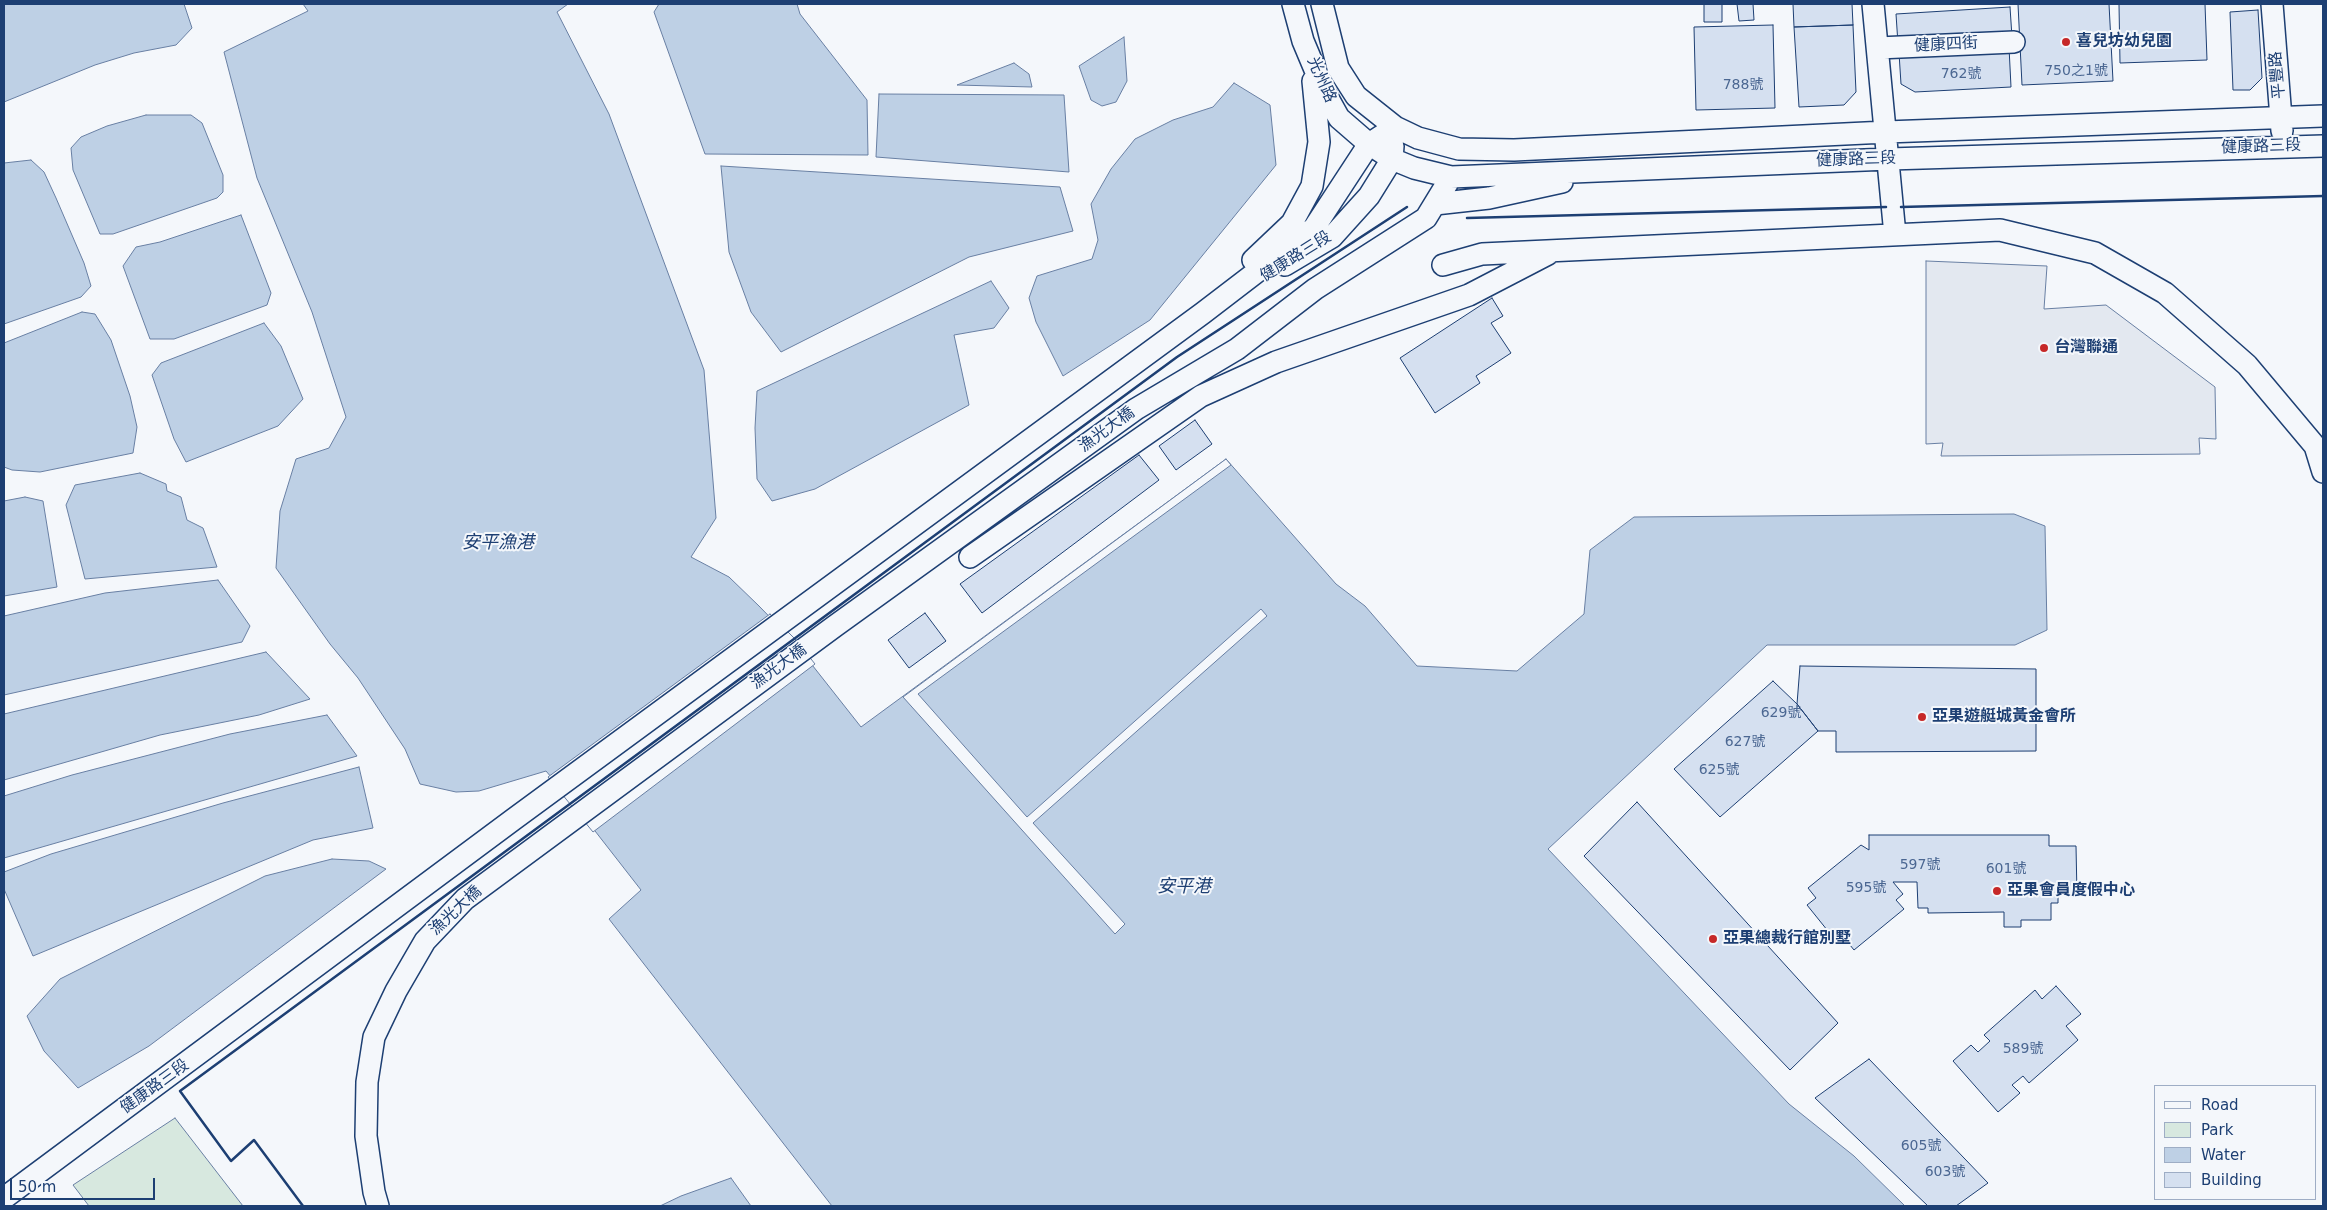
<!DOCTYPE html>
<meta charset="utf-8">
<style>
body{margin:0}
#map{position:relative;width:2327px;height:1210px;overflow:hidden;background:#f4f7fb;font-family:"DejaVu Sans",sans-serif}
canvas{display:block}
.frame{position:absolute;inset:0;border:5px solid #1d3f73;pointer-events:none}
.legend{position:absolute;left:2154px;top:1085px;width:162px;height:115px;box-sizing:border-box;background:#f4f7fb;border:1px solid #9eadc5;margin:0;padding:6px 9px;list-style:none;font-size:15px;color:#1d3f73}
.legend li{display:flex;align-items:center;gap:10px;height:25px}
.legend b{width:25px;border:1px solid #9eadc5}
.scale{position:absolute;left:10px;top:1178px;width:145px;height:22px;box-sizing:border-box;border:2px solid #1d3f73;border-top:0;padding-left:6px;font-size:15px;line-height:18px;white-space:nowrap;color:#1d3f73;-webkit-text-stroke:4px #f4f7fb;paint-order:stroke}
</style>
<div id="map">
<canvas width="2327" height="1210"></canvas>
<div class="frame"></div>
<ul class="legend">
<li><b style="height:6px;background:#f4f7fb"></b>Road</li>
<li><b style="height:14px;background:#d7e8df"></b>Park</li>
<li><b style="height:14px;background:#bed0e5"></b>Water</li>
<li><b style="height:14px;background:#d5e0f0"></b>Building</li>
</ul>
<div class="scale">50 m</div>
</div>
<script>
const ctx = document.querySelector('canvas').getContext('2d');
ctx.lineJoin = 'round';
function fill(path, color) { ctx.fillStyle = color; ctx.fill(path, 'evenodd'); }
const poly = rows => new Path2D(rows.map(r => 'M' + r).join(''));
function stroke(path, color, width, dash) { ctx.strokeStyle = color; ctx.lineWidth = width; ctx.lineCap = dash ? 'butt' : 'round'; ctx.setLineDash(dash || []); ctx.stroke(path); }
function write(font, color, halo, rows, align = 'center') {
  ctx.font = font + ' "DejaVu Sans","Noto Sans TC",sans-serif'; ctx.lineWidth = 4; ctx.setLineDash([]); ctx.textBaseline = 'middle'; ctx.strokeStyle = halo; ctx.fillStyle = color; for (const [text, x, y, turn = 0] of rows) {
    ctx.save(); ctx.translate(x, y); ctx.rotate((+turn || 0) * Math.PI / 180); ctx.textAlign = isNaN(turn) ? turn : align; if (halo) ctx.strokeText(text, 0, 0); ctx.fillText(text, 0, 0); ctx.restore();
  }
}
const green = poly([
 [175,1118,243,1206,89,1206,73,1185,175,1118]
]);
const parking = poly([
 [1926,261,2047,266,2044,309,2106,305,2215,387,2216,439,2199,438,2200,454,1941,456,1943,443,1926,444,1926,261]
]);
const water = poly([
 [4,4,184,4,192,28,176,45,134,53,95,65,4,102,4,4],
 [303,4,568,4,557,12,609,114,704,370,716,518,691,557,729,577,759,606,794,642,861,727,1226,459,1336,584,1365,606,1417,666,1517,671,1584,614,1590,550,1634,517,2014,514,2045,526,2047,630,2015,645,1767,645,1548,849,1789,1104,1854,1156,1905,1206,832,1206,609,919,641,890,574,804,546,771,479,791,456,792,420,784,405,749,358,678,330,644,276,568,280,511,296,459,329,448,346,417,312,312,257,178,224,52,308,11,303,4],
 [659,4,797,4,800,14,867,100,868,155,705,154,654,12,659,4],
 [1124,37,1127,81,1116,102,1102,106,1091,100,1079,66,1124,37],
 [1014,63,1029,74,1032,87,957,85,1014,63],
 [1234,83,1270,105,1276,165,1150,320,1063,376,1036,322,1029,298,1037,276,1092,259,1098,240,1091,204,1111,169,1135,139,1173,120,1213,107,1234,83],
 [879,94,1064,95,1069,172,876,157,879,94],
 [146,115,191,115,202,123,223,175,223,192,217,198,113,234,100,234,73,170,71,148,81,137,107,126,146,115],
 [31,160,44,172,56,198,84,263,91,286,81,297,4,324,4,163,31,160],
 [721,166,1060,187,1073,231,969,257,781,352,751,312,729,252,721,166],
 [241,215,271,293,267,305,174,339,150,339,123,266,136,247,160,242,241,215],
 [991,281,1009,308,994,328,954,335,969,405,815,489,772,501,757,479,755,428,757,391,991,281],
 [82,312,95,314,111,340,130,396,137,427,133,453,40,472,12,470,4,467,4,343,82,312],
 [264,323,281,346,303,399,278,426,186,462,174,439,152,375,161,363,264,323],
 [140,473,166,484,167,491,181,497,187,520,203,528,217,567,85,579,66,505,75,485,140,473],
 [25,497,43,501,57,587,4,596,4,501,25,497],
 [218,580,250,626,242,642,4,695,4,616,105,593,218,580],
 [266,652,310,699,259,715,160,735,4,780,4,714,266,652],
 [327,715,357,756,4,858,4,796,72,775,230,734,327,715],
 [359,767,373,828,313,840,33,956,4,889,4,872,51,854,223,803,359,767],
 [332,859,369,861,386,869,149,1046,78,1088,44,1051,27,1016,60,979,265,876,332,859],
 [731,1178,751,1206,660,1206,681,1196,731,1178]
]);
const pier = poly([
 [1226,459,1231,465,918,694,1027,817,1261,609,1267,616,1033,823,1125,924,1115,934,903,697,1226,459],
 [770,614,796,640,815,664,593,832,548,777,770,614]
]);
const building = poly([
 [1704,4,1722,4,1722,22,1704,22,1704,4],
 [1737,4,1753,4,1754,20,1739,21,1737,4],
 [1793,4,1852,4,1853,25,1794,27,1793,4],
 [2018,4,2109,4,2113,81,2022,85,2018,4],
 [2119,4,2205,4,2207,60,2120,63,2119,4],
 [2010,7,2012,37,1898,44,1896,14,2010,7],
 [2258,10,2262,78,2250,90,2233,90,2230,12,2258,10],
 [1773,25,1775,108,1696,110,1694,27,1773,25],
 [1853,25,1856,92,1844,105,1799,107,1794,27,1853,25],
 [2009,47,2011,87,1915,92,1901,84,1899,53,2009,47],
 [1492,298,1503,316,1491,323,1511,353,1476,376,1480,383,1435,413,1400,358,1492,298],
 [1195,420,1212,444,1176,470,1159,446,1195,420],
 [1139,455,1159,480,982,613,960,584,1139,455],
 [925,613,946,641,909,668,888,640,925,613],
 [1800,666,2036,669,2036,751,1836,752,1836,731,1818,731,1797,704,1800,666],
 [1773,681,1797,704,1818,731,1720,817,1674,769,1773,681],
 [1637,802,1838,1023,1790,1070,1584,856,1637,802],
 [1869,835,2049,835,2049,846,2076,846,2077,895,2058,895,2058,903,2051,903,2051,920,2021,920,2021,927,2004,927,2004,912,1928,913,1928,908,1918,908,1917,882,1893,882,1903,894,1896,900,1904,909,1854,950,1846,940,1840,946,1807,905,1816,898,1808,888,1861,845,1869,850,1869,835],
 [2056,986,2081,1014,2066,1026,2078,1040,2029,1083,2023,1076,2012,1085,2020,1093,1998,1112,1953,1061,1971,1045,1978,1052,1990,1041,1984,1035,2035,990,2042,999,2056,986],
 [1869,1059,1988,1183,1956,1206,1928,1206,1815,1098,1869,1059]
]);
const minor = poly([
 [1293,4,1303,41,1324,91,1339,118,1369,144,1392,159,1414,168,1451,177,1889,159,2323,146],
 [1322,4,1338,68,1356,96,1395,127,1418,138,1459,149,1514,150,1886,132,2323,116],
 [1873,4,1895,235],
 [2272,4,2282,131],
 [1878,48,2014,42],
 [1435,204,1489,198,1562,182],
 [1253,260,1292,223,1312,186,1319,142,1313,81],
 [1285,265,1332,237,1369,196,1392,159,1393,146],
 [1443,265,1482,254,2000,230,2095,253,2165,293,2247,365,2315,446,2323,472],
 [970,557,1201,396,1276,362,1469,295,1548,254],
 [4,1198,514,819,1203,313,1314,228,1369,144,1395,127],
 [378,1206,374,1192,366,1136,367,1082,374,1037,396,991,425,941,465,899,835,626,1136,409,1237,349,1315,289,1426,218,1451,177]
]);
const wall = poly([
 [1901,207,2323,196],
 [1467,218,1886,207],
 [303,1206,254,1140,231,1161,180,1091,1177,357,1407,207]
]);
const markers = [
 [2066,42,5,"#c62828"],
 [2044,348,5,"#c62828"],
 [1922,717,5,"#c62828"],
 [1997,891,5,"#c62828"],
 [1713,939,5,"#c62828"]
];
const numberNames = [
 ["750之1號",2076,71],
 ["762號",1961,74],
 ["788號",1743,85],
 ["629號",1781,713],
 ["627號",1745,742],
 ["625號",1719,770],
 ["597號",1920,865],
 ["601號",2006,869],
 ["595號",1866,888],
 ["589號",2023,1049],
 ["605號",1921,1146],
 ["603號",1945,1172]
];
const poiNames = [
 ["喜兒坊幼兒園",2076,42],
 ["台灣聯通",2054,348],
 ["亞果遊艇城黃金會所",1932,717],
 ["亞果會員度假中心",2007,891],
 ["亞果總裁行館別墅",1723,939]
];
const streetNames = [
 ["健康四街",1946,45,-3],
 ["平豐路",2278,75,-95],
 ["光州路",1321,80,66],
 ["健康路三段",2261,147,-2],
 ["健康路三段",1856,160,-2],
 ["健康路三段",1296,257,-32],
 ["漁光大橋",1107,430,-36],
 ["漁光大橋",779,667,-36],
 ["漁光大橋",456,911,-43],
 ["健康路三段",155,1087,-36]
];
const waterNames = [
 ["安平漁港",498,543],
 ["安平港",1184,887]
];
fill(green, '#d7e8df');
stroke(green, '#687fa3', 1);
fill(parking, '#e3e8f0');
stroke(parking, '#687fa3', 1);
fill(water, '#bed0e5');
stroke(water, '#687fa3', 1);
fill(pier, '#f4f7fb');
stroke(pier, '#687fa3', 1);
fill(building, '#d5e0f0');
stroke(building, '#1d3f73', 1);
stroke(minor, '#1d3f73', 24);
stroke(minor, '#f4f7fb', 21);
stroke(wall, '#1d3f73', 2.5);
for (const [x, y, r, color] of markers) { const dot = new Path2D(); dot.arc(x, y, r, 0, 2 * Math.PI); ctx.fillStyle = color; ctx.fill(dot); stroke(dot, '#f4f7fb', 2); }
write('14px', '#4b6792', null, numberNames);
write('bold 16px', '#1d3f73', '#f4f7fb', poiNames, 'left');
write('16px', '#1d3f73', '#f4f7fb', streetNames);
write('italic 18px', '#1d3f73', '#f4f7fb', waterNames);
</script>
